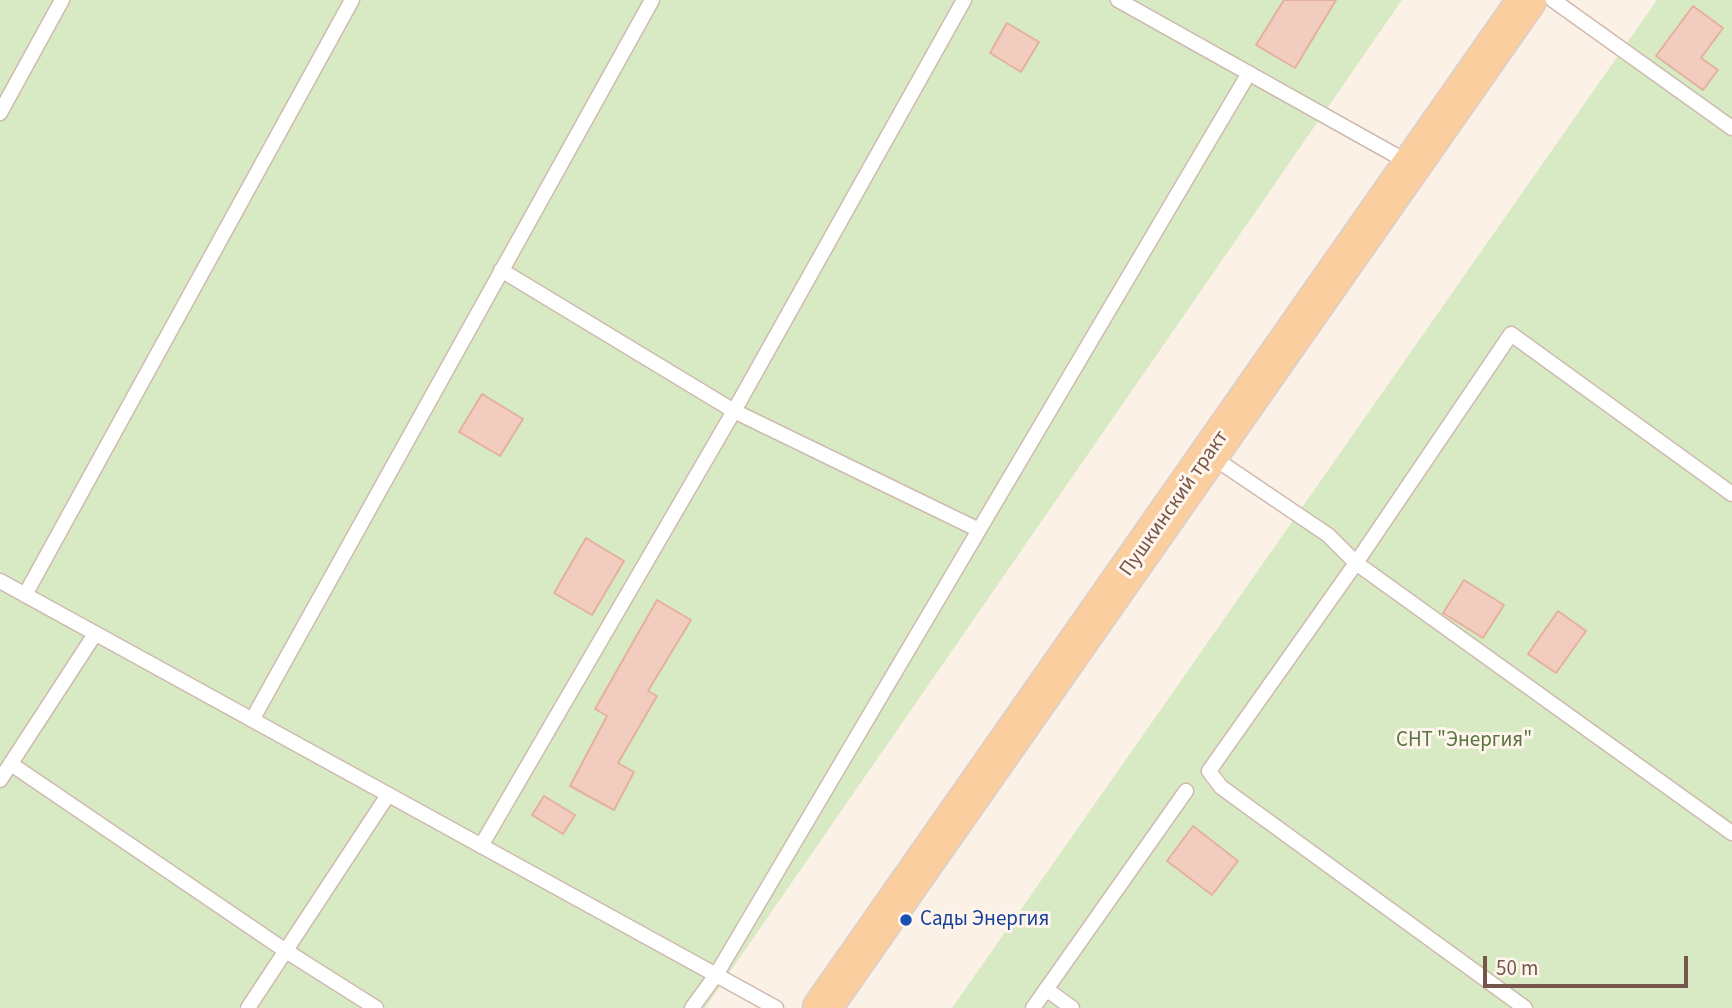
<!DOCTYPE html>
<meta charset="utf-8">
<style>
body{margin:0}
#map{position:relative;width:1732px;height:1008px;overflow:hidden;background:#fcf1e6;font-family:"Source Sans 3",sans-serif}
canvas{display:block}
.scale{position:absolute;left:1483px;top:956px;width:205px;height:32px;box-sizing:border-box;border:4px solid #76554b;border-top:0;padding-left:9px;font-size:21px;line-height:24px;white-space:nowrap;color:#76554b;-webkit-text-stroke:5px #fff5ec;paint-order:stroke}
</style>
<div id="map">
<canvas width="1732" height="1008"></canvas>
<div class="scale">50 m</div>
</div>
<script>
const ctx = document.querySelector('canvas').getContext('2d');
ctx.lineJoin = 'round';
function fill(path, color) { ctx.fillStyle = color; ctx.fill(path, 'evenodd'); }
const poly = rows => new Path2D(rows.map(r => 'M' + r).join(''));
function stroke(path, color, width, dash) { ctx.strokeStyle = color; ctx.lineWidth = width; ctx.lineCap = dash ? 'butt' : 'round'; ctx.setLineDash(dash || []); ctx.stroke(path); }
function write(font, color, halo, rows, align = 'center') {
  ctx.font = font + ' "Source Sans 3",sans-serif'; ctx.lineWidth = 6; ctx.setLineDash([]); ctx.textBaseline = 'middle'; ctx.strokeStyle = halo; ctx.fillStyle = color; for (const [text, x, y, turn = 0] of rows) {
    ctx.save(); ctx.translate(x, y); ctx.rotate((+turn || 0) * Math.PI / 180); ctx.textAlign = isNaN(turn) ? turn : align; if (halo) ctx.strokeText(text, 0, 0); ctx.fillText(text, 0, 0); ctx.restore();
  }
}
const green = poly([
 [0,0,1402,0,705,1008,0,1008],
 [1657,0,1732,0,1732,1008,952,1008]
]);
const building = poly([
 [1284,0,1336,0,1295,68,1256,45,1284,0],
 [1693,6,1723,28,1701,58,1718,70,1703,90,1656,56,1693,6],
 [1007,23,1039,42,1021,72,990,53,1007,23],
 [482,394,523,419,500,456,459,432,482,394],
 [586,538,624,561,592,615,554,593,586,538],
 [1464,580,1504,605,1483,638,1443,613,1464,580],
 [657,600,691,620,648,691,657,696,618,763,634,772,614,810,570,786,607,716,595,709,657,600],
 [1558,611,1586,631,1556,673,1528,654,1558,611],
 [544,796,575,815,563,834,532,815,544,796],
 [1193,826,1238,861,1212,895,1167,861,1193,826]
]);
const service = poly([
 [1118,0,1411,164],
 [1553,0,1732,128],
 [0,113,62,0],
 [501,270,734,411,979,530],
 [1211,456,1328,535,1356,563,1732,833],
 [0,581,776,1008],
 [25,595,352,0],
 [252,720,652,0],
 [11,764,286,951,376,1008],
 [0,780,95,634],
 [481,846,734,411,964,0],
 [1046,989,1072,1008],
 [248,1008,388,795],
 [692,1008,716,975,1249,73],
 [1033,1008,1186,791],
 [1525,1008,1221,787,1209,771,1356,563,1511,334,1732,494]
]);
const primary = poly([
 [822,1008,1527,0]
]);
const markers = [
 [906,920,7,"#1a4fb4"]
];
const streetNames = [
 ["Пушкинский тракт",1175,504,-55]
];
const parkNames = [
 ["СНТ \"Энергия\"",1464,741]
];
const transitNames = [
 ["Сады Энергия",920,920]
];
fill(green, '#d8eac4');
fill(building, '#f2ccbe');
stroke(building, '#e4b19e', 2);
stroke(service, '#d0baaf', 17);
stroke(primary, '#d9cfcd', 41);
stroke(service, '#fff', 14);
stroke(primary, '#face9f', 38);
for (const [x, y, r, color] of markers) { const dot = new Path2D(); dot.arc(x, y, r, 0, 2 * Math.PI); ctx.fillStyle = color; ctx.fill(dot); stroke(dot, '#fff5ec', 2.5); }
write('21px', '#76554b', '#fff5ec', streetNames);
write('21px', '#567540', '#fff5ec', parkNames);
write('21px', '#164399', '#fff5ec', transitNames, 'left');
</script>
